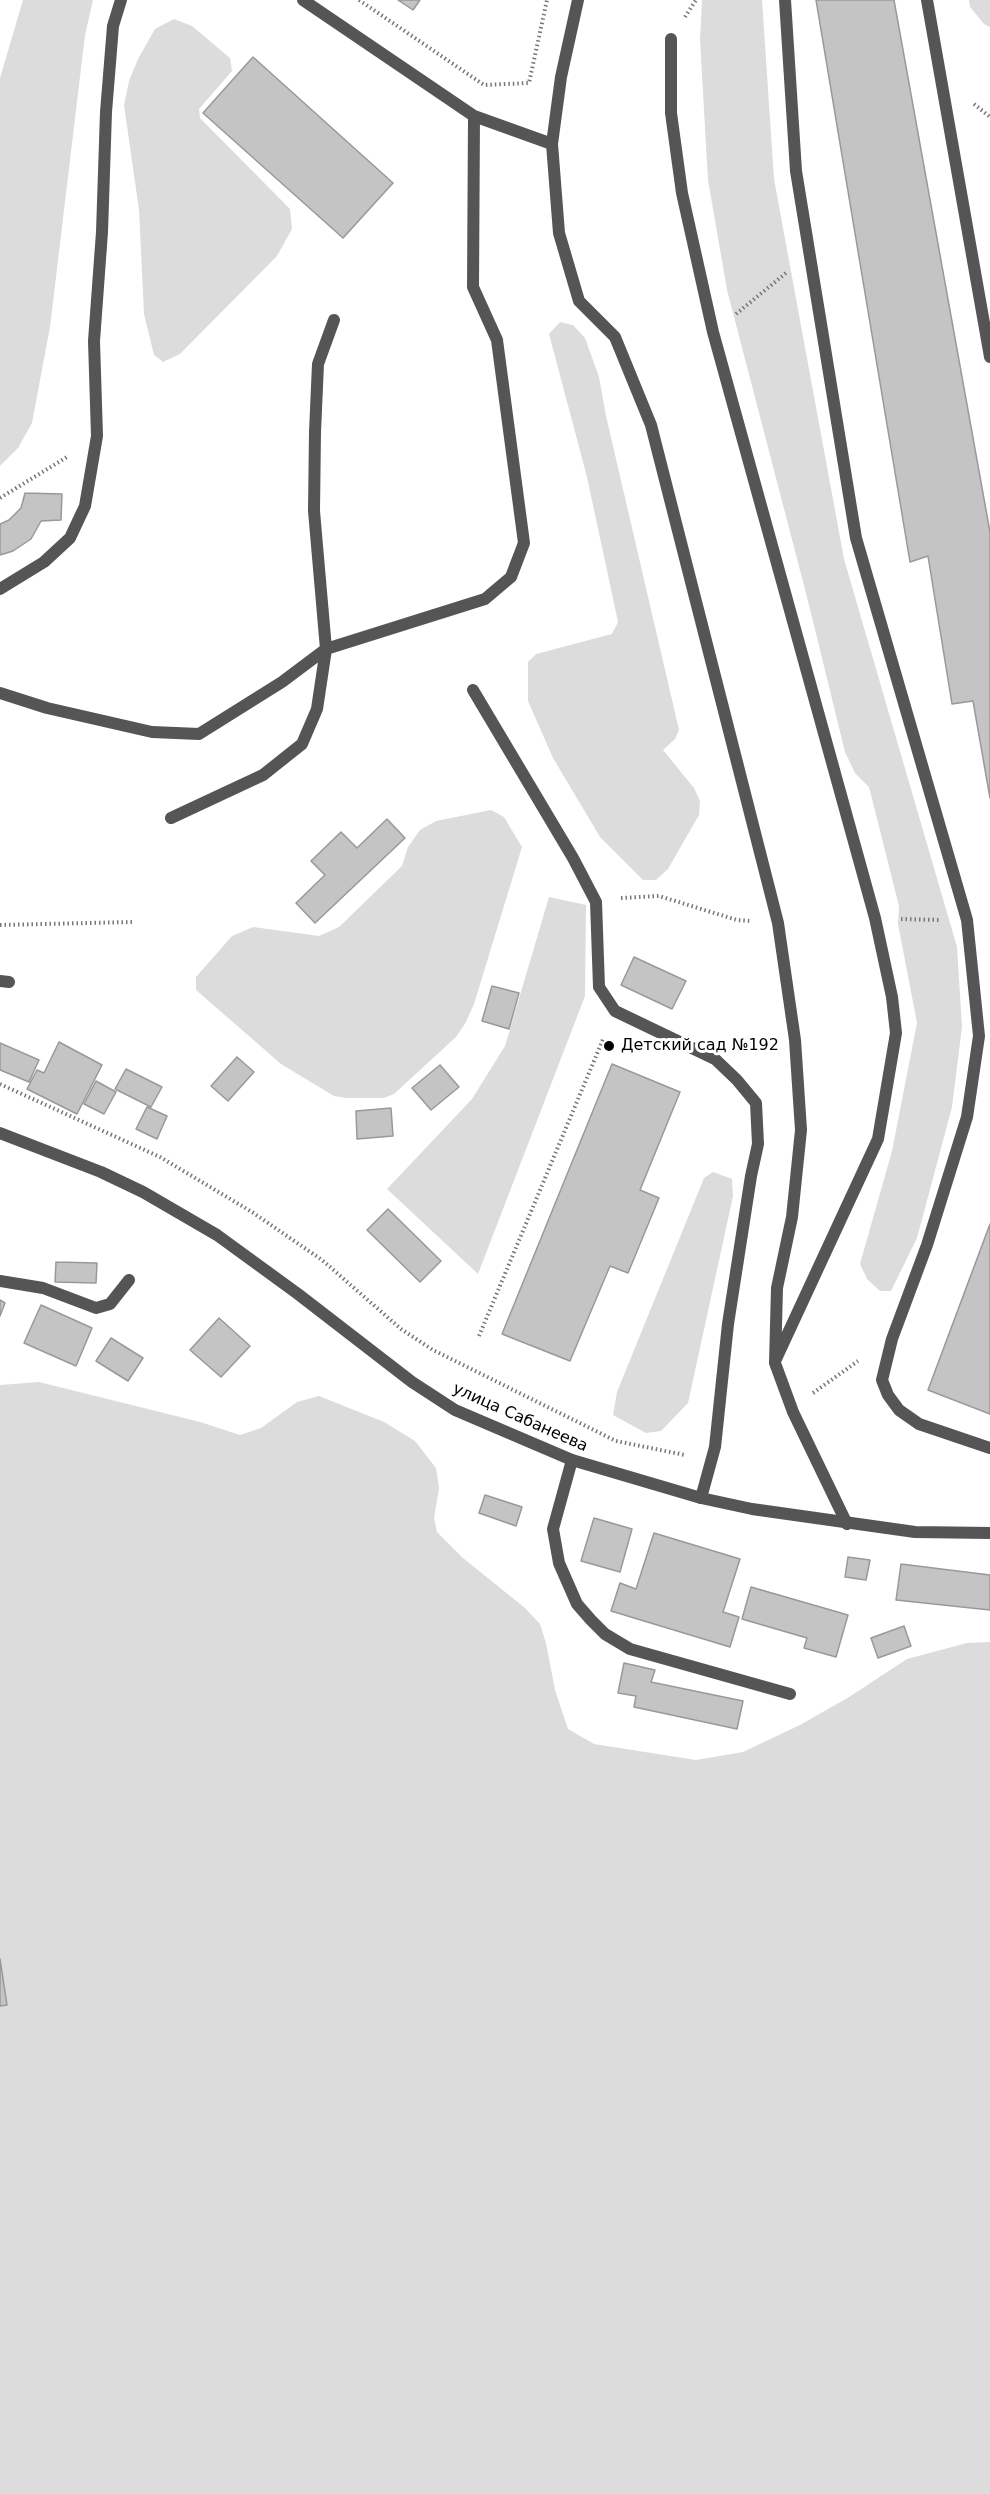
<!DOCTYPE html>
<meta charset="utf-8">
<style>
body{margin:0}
canvas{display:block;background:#fff}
</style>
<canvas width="990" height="2494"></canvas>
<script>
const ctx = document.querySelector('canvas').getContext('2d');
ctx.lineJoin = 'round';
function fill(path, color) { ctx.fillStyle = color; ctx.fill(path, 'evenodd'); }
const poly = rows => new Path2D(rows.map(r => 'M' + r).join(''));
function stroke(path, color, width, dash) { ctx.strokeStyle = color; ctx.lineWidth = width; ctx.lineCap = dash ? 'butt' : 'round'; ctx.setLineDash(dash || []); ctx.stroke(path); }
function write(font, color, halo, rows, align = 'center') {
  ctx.font = font + ' "DejaVu Sans",sans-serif'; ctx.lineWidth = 6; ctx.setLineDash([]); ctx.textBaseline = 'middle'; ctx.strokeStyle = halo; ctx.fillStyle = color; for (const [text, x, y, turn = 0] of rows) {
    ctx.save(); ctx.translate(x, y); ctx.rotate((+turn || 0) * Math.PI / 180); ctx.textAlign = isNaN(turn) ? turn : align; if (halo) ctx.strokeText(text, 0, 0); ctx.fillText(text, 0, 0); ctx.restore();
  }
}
const green = poly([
 [23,0,93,0,85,35,50,327,32,423,18,448,0,466,0,78],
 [702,0,762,0,774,179,844,559,957,947,962,1027,952,1107,917,1238,891,1291,880,1291,867,1279,860,1264,892,1151,917,1023,898,924,899,906,869,787,855,773,845,752,808,601,727,290,708,180,700,39],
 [969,0,990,0,990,27,984,24,970,7],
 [174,19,192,26,230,58,232,71,199,109,200,118,290,209,292,229,277,256,180,354,163,362,154,355,144,314,139,210,124,105,129,81,138,59,155,29],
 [560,322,573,325,585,338,599,377,606,416,679,730,675,739,663,750,694,788,700,801,699,815,668,869,656,880,643,880,600,837,553,758,528,701,528,662,536,654,612,634,618,622,587,477,549,334],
 [491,810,504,817,522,847,474,1004,466,1022,456,1037,394,1094,384,1098,346,1098,334,1096,281,1064,196,990,196,977,232,936,253,927,319,936,339,927,402,866,408,847,420,830,436,821],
 [549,897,586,905,585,996,478,1274,387,1189,472,1099,505,1046],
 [713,1172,732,1179,733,1196,688,1403,661,1431,646,1433,613,1415,617,1392,704,1178],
 [39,1382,200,1422,240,1435,261,1428,297,1402,319,1396,384,1422,415,1441,436,1468,439,1488,434,1518,437,1532,463,1558,525,1608,540,1624,546,1643,555,1690,568,1729,594,1744,696,1760,743,1752,800,1725,849,1697,907,1659,967,1643,990,1642,990,2494,0,2494,0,1385]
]);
const building = poly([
 [398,0,420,0,413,10,398,0],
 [816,0,894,0,990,532,990,798,973,701,952,704,928,556,910,562,816,0],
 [253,57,393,183,343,238,203,113,253,57],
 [25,493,62,494,61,520,41,521,31,539,13,551,0,555,0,524,9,520,21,508,25,493],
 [387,819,405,838,315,923,296,903,325,875,311,861,341,832,357,848,387,819],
 [634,957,686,981,672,1009,621,985,634,957],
 [492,986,519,993,509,1029,482,1021,492,986],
 [59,1042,102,1065,77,1114,27,1089,37,1070,44,1073,59,1042],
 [0,1043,39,1060,29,1082,0,1070,0,1043],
 [237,1057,254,1072,228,1101,211,1086,237,1057],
 [612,1064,680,1092,640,1190,659,1198,628,1273,610,1266,570,1361,502,1334,612,1064],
 [440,1065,459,1087,431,1110,412,1088,440,1065],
 [126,1069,162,1087,151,1107,115,1089,126,1069],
 [96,1081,116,1092,104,1114,84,1104,96,1081],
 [147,1107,167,1116,157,1139,136,1129,147,1107],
 [391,1108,393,1136,357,1139,356,1111,391,1108],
 [388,1209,441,1261,420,1282,367,1230,388,1209],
 [990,1224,990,1414,928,1390,990,1224],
 [56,1262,97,1263,96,1283,55,1282,56,1262],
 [0,1300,5,1303,0,1316,0,1300],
 [41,1305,92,1328,76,1366,24,1343,41,1305],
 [219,1318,250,1346,221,1377,190,1350,219,1318],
 [111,1338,143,1358,128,1381,96,1361,111,1338],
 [485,1495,522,1507,516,1526,479,1513,485,1495],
 [594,1518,632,1529,620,1572,581,1561,594,1518],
 [654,1533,740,1559,723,1612,739,1617,730,1647,611,1611,620,1583,636,1589,654,1533],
 [848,1557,870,1560,866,1580,845,1577,848,1557],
 [901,1564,990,1575,990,1610,896,1600,901,1564],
 [751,1587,848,1615,836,1657,804,1648,807,1638,742,1619,751,1587],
 [904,1626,911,1646,878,1658,871,1638,904,1626],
 [624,1663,655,1670,651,1682,743,1701,737,1729,634,1707,636,1696,618,1693,624,1663],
 [0,1959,7,2005,0,2006,0,1959]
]);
const path = poly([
 [359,0,484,85,529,83,547,0],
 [685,17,696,0],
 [974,104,990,117],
 [736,314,786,273],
 [0,498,67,457],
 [621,898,659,896,737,920,751,921],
 [901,919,939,920],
 [0,925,132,922],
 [0,1084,160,1157,252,1212,322,1260,401,1329,433,1350,616,1441,685,1455],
 [479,1336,604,1037],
 [813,1393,858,1361]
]);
const service = poly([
 [303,0,474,116,552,144],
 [578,0,561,77,552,144,559,233,579,301,615,337,651,425,778,923,795,1040,801,1130,792,1217,777,1288,775,1363,793,1412,847,1524],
 [785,0,796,171,856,538,967,920,979,1036,967,1117,927,1245,892,1339,882,1380,888,1395,899,1410,919,1424,990,1448],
 [927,0,990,357],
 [671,39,671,113,682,193,713,332,875,918,892,997,896,1033,878,1139,776,1359],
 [0,589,44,562,70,538,85,506,97,436,94,341,102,232,106,112,113,26,121,0],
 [473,690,573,858,596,902,599,987,615,1011,715,1059,737,1080,756,1103,758,1144,751,1176,728,1324,715,1447,701,1498],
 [0,693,47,708,152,732,199,734,282,682,326,649,485,599,511,577,524,543,497,340,473,287,474,116],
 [171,818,263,775,302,744,317,709,326,649,314,511,315,432,318,364,334,320],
 [0,981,9,982],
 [0,1281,43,1288,96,1308,110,1304,129,1280],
 [572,1460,553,1529,559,1563,577,1604,591,1620,605,1634,630,1649,790,1694]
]);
const tertiary = poly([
 [0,1133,101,1172,143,1192,217,1235,298,1294,412,1382,455,1410,572,1460,701,1498,752,1509,915,1532,990,1533]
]);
const markers = [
 [609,1046,6,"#000"]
];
const poiNames = [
 ["Детский сад №192",621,1046]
];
const streetNames = [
 ["улица Сабанеева",520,1418,24]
];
fill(green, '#dcdcdc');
fill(building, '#c4c4c4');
stroke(building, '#999', 1.5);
stroke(path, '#777', 4, [1.5, 3]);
stroke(service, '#555', 12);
stroke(tertiary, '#555', 12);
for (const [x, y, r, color] of markers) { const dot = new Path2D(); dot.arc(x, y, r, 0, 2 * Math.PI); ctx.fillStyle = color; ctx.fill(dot); stroke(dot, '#fff', 2); }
write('16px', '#000', '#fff', poiNames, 'left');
write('16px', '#000', '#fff', streetNames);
</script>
